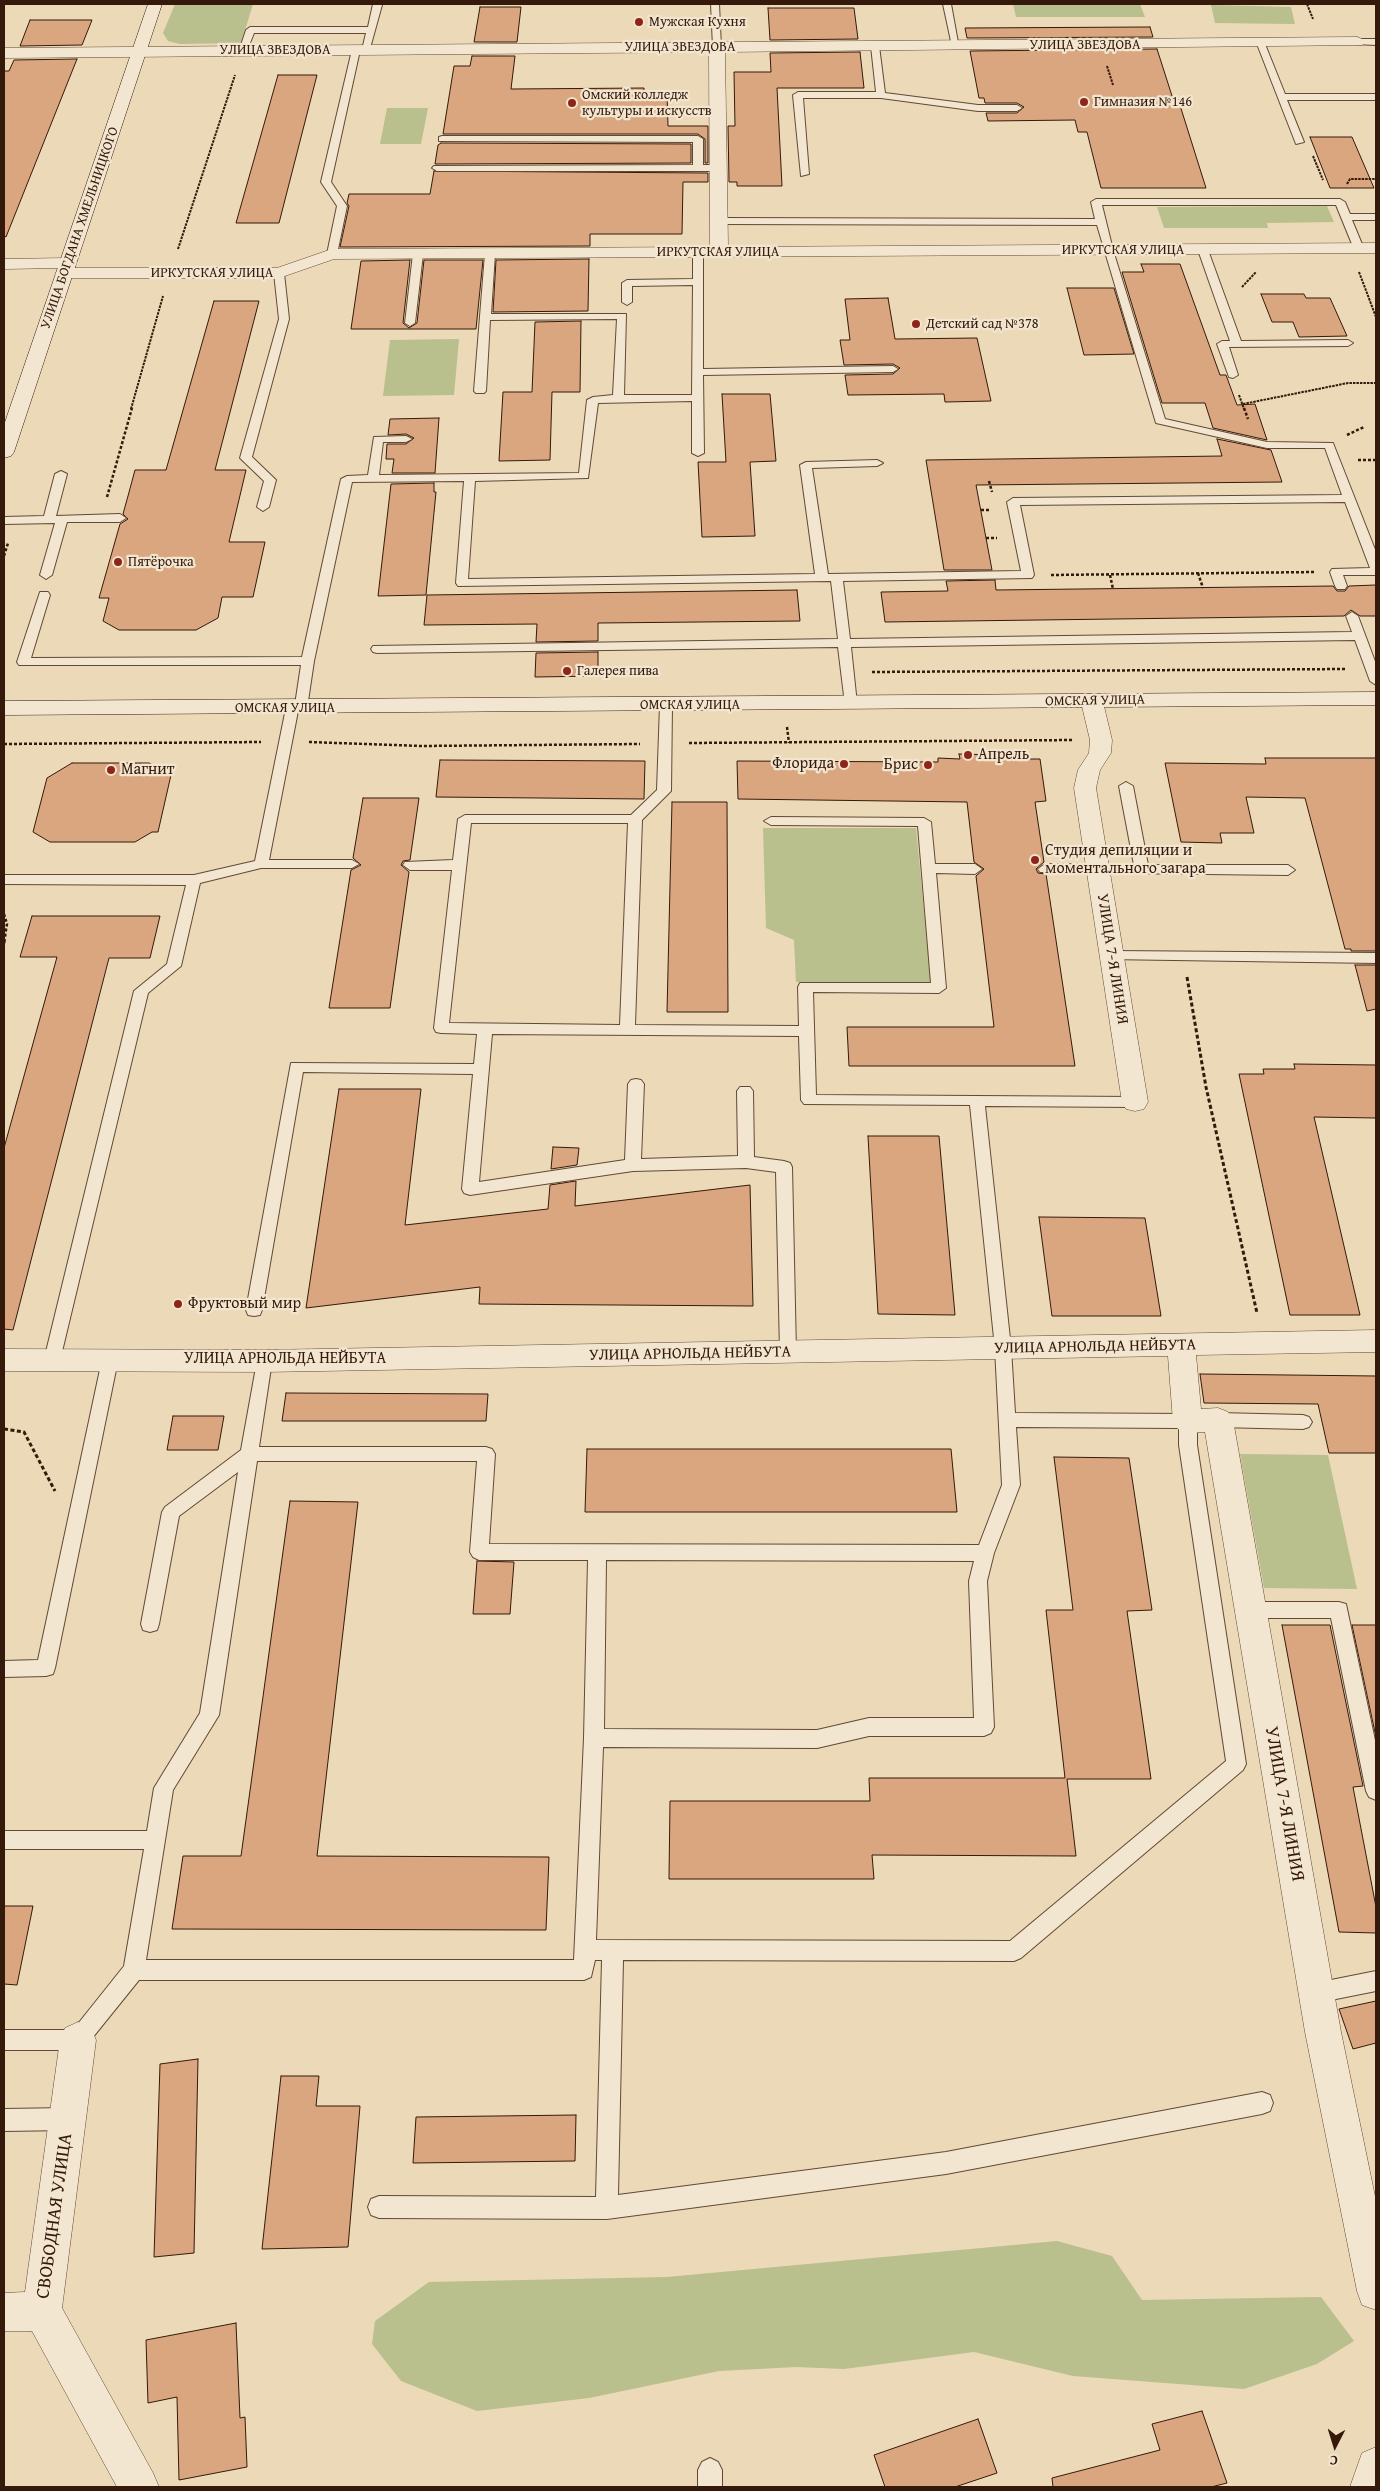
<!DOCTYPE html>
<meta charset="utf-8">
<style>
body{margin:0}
#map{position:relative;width:1380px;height:2491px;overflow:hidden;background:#ebd9b7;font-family:"Gentium Book Plus",serif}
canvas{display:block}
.frame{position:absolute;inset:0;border:5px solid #35190a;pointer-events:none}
.north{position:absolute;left:1310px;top:2421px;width:50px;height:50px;-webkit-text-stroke:4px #f2e6d0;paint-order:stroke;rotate:185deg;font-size:14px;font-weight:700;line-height:20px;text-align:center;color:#35190a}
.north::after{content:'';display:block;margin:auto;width:18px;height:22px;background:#35190a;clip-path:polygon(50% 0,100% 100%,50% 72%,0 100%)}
</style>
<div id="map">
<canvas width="1380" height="2491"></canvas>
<div class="frame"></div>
<div class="north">С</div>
</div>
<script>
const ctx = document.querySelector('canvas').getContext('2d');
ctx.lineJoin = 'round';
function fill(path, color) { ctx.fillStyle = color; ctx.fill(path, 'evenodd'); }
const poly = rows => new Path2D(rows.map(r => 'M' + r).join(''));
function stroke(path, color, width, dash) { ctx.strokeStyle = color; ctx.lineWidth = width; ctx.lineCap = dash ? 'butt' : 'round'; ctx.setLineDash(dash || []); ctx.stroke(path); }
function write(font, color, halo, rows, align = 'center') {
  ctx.font = font + ' "Gentium Book Plus",serif'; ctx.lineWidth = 4.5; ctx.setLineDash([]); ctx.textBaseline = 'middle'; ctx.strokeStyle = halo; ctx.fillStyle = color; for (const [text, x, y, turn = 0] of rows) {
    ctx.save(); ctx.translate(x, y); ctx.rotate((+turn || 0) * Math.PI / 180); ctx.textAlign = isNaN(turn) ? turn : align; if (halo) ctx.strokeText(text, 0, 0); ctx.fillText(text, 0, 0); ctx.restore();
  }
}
const green = poly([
 [175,4,253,4,241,43,180,44,168,41,163,33],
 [1013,4,1140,4,1145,17,1016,17],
 [1211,5,1291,7,1295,24,1215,23],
 [387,108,428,108,421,144,380,144],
 [1327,206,1334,222,1267,223,1268,228,1164,228,1157,207],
 [459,339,454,395,383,396,390,340],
 [763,828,916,828,931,982,796,982,794,940,766,928],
 [1240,1454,1328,1455,1357,1589,1264,1588],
 [1057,2241,1112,2256,1142,2300,1321,2297,1354,2341,1317,2364,1244,2389,1073,2376,974,2352,844,2369,796,2367,719,2371,589,2398,477,2411,401,2381,372,2344,375,2321,429,2282,667,2277]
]);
const building = poly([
 [480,7,521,7,517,42,474,42,480,7],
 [768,8,854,8,858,39,770,40,768,8],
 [30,20,92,20,82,45,20,46,30,20],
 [1150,27,1153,37,967,38,965,28,1150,27],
 [1157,49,1173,99,1178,99,1206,188,1101,188,1087,132,1078,132,1075,120,988,121,986,113,1017,113,1024,107,1017,103,985,103,984,98,979,98,970,51,1157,49],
 [860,52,864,88,777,88,782,186,737,186,737,182,729,182,728,126,735,126,734,72,771,72,770,53,860,52],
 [472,56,515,56,511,89,644,88,644,93,667,93,668,126,708,126,708,163,705,163,705,139,698,134,443,134,454,66,470,66,472,56],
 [77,59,6,237,4,236,4,71,9,71,14,60,77,59],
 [278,75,317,75,279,223,236,223,278,75],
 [1310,137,1352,137,1374,188,1330,188,1310,137],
 [441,143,691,144,691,163,435,164,438,145,441,143],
 [434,171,708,173,708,182,683,182,682,234,590,234,590,246,340,247,349,206,347,203,349,194,430,194,434,171],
 [589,259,588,311,493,312,496,260,589,259],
 [410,260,403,323,409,328,417,323,424,260,483,260,476,329,351,329,361,261,410,260],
 [1141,264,1180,264,1220,375,1226,375,1237,405,1255,404,1267,440,1213,428,1205,403,1162,403,1122,272,1144,272,1141,264],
 [1067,288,1114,288,1134,354,1084,355,1067,288],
 [1261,294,1304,294,1306,298,1330,298,1347,336,1299,337,1293,322,1272,322,1261,294],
 [888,298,895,339,977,338,991,401,945,402,944,394,848,395,845,375,893,374,900,368,893,364,844,365,840,340,850,340,845,299,888,298],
 [214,301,259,301,215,470,246,470,229,542,265,542,253,597,222,597,218,618,196,630,119,630,103,621,109,598,99,598,120,524,128,519,123,514,128,496,135,470,166,470,214,301],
 [581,321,580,392,552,392,550,460,499,461,503,392,532,392,535,322,581,321],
 [722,394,770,394,776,461,750,462,755,536,702,537,698,462,726,462,722,394],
 [439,418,435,473,392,473,394,459,386,459,387,444,406,444,414,438,406,434,388,435,390,419,439,418],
 [1217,439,1271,450,1282,482,976,485,992,570,944,570,926,460,1222,456,1217,439],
 [434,483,434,492,436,492,426,595,378,596,391,484,434,483],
 [995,580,996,590,1333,586,1337,591,1345,591,1349,586,1376,585,1376,616,1360,616,1351,610,1344,616,885,622,881,592,948,591,946,581,995,580],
 [797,590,800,621,598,623,598,641,536,642,537,624,424,625,427,595,797,590],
 [598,652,598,676,535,677,536,653,598,652],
 [959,754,999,755,999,759,1040,759,1046,801,1035,802,1044,862,1036,869,1038,873,1046,874,1075,1066,849,1066,847,1027,994,1027,976,876,984,869,974,862,967,802,738,799,737,761,938,762,938,758,960,759,959,754],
 [1265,758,1376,758,1376,951,1351,951,1351,949,1345,949,1305,798,1246,797,1254,833,1220,833,1222,843,1181,842,1165,763,1266,764,1265,758],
 [440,760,645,761,644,799,436,797,440,760],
 [72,763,149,763,171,775,158,832,152,832,135,842,50,842,33,832,47,778,72,763],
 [363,798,419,798,410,860,403,861,401,865,409,872,390,1008,329,1008,351,870,361,865,353,858,363,798],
 [672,802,727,802,728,1012,667,1012,672,802],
 [32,916,160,916,150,958,109,958,13,1330,4,1329,4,1148,57,957,20,957,32,916],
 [1355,965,1376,965,1376,1009,1367,1011,1355,965],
 [1294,1064,1376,1065,1376,1118,1314,1117,1360,1315,1290,1315,1239,1074,1264,1074,1263,1069,1295,1069,1294,1064],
 [339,1089,421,1089,405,1225,548,1209,550,1185,576,1181,575,1206,750,1185,753,1306,479,1304,480,1287,306,1308,339,1089],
 [868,1136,939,1136,955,1315,878,1314,868,1136],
 [553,1147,579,1148,577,1165,551,1169,553,1147],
 [1039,1217,1145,1218,1161,1316,1052,1316,1039,1217],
 [1200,1374,1376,1376,1376,1453,1329,1453,1318,1404,1204,1403,1200,1374],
 [286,1393,488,1394,486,1421,282,1421,286,1393],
 [173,1416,224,1416,218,1450,167,1450,173,1416],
 [587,1449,951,1449,957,1512,585,1512,587,1449],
 [1054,1457,1129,1458,1152,1610,1127,1611,1151,1779,1067,1779,1076,1856,872,1855,874,1879,669,1879,670,1801,870,1801,869,1778,1065,1778,1046,1610,1073,1610,1054,1457],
 [290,1501,358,1502,317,1856,549,1857,546,1930,172,1929,183,1856,241,1856,290,1501],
 [477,1561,514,1562,510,1614,473,1614,477,1561],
 [1282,1625,1330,1625,1363,1786,1353,1787,1376,1907,1376,1933,1339,1932,1282,1625],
 [1352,1625,1376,1625,1376,1737,1352,1625],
 [4,1906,33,1906,17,1985,4,1984,4,1906],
 [1376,2001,1376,2043,1353,2049,1339,2009,1376,2001],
 [198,2059,194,2253,154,2257,160,2064,198,2059],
 [281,2076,319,2076,316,2106,360,2106,348,2247,262,2249,281,2076],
 [576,2115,575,2161,413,2163,416,2117,576,2115],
 [236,2323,240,2418,245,2417,247,2467,179,2480,177,2397,148,2403,146,2340,236,2323],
 [1202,2411,1227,2483,1211,2487,1053,2487,1052,2478,1160,2450,1152,2424,1202,2411],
 [978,2419,997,2473,955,2487,885,2487,874,2455,978,2419]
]);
const pathFar2 = poly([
 [1307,4,1313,19],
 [1107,66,1113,85],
 [1313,156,1323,180],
 [1347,184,1350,179,1376,179],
 [178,249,235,75],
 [1359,272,1376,317],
 [1242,287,1256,272],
 [1239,395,1244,409],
 [1243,404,1348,383,1376,383],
 [131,409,163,296]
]);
const pathFar1 = poly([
 [1244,408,1248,419],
 [1347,435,1364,427],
 [1358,460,1376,460],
 [989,481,992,492],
 [107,497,132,408],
 [981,510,991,510],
 [986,538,997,538],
 [4,556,8,543],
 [1198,573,1203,588],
 [1051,575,1315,572],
 [1110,575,1113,589],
 [872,672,1346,669],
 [787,727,789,743],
 [309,742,422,746,640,744],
 [689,743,1073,740],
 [4,744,261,742],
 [4,914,7,924,5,936]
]);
const path = poly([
 [4,943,5,935],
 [1187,977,1206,1087,1257,1313],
 [4,1429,24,1432,55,1491]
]);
const lane = poly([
 [373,4,382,5,369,52,362,50,366,33,254,33,246,53,239,51,246,30,250,27,368,27,373,4],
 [711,4,719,4,721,47,717,50,713,47,711,4],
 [943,4,951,4,959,48,952,46,943,4],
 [1357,39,1376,39,1376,45,1354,44,1354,40,1357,39],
 [1258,42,1265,44,1285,94,1376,94,1376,100,1287,100,1304,142,1296,144,1257,44,1258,42],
 [875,43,879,46,885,93,978,105,1017,105,1022,108,1017,111,978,111,881,98,803,98,809,174,801,176,793,95,798,92,876,92,871,46,875,43],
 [356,47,360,50,331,182,347,206,337,254,332,257,327,254,337,206,321,182,352,50,356,47],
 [442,136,698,136,703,139,703,165,718,165,723,168,718,171,437,171,432,168,434,166,693,165,693,142,439,141,439,137,442,136],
 [1096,199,1340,199,1345,202,1350,214,1376,214,1376,220,1352,220,1364,249,1359,252,1354,249,1336,205,1102,205,1113,250,1165,419,1267,442,1333,443,1376,552,1376,575,1343,575,1347,586,1345,589,1337,589,1335,586,1330,572,1332,569,1370,568,1345,502,1020,505,1034,575,1032,578,843,581,850,639,1352,632,1346,616,1352,612,1358,616,1376,664,1376,685,1370,681,1355,640,851,647,857,704,851,708,845,704,838,647,377,653,373,652,371,649,373,646,838,639,831,581,458,586,456,583,464,481,352,482,314,661,307,708,306,711,298,711,269,860,352,860,359,864,352,868,261,868,200,883,181,966,148,993,60,1360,58,1365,52,1367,46,1365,44,1360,134,991,167,964,186,885,4,884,4,875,194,875,255,861,286,708,287,705,295,705,301,665,19,665,17,662,40,592,48,592,50,595,31,658,302,657,341,479,347,476,368,475,374,437,406,436,412,439,406,442,383,442,379,475,579,473,587,400,593,397,613,395,617,319,490,320,486,391,484,393,476,393,474,391,485,254,490,251,495,254,491,314,626,314,624,395,692,395,693,285,632,286,632,302,627,305,622,302,622,283,627,280,693,279,693,253,698,250,703,253,703,369,893,366,898,369,893,372,703,375,704,453,698,456,692,453,692,401,598,403,588,478,475,481,468,579,815,574,800,465,806,462,877,460,883,463,877,466,812,468,828,574,1021,571,1007,502,1013,498,1342,495,1325,448,1267,448,1156,423,1097,225,719,224,714,221,719,218,1095,219,1091,202,1096,199],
 [1203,247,1208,250,1241,341,1348,340,1353,343,1348,346,1229,347,1238,375,1233,378,1229,377,1217,344,1222,341,1230,341,1198,250,1203,247],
 [418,251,423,254,415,323,410,326,405,323,413,254,418,251],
 [279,270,284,273,289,319,252,457,276,480,269,507,263,511,257,507,264,481,240,458,279,319,274,273,279,270],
 [61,471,67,474,56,516,120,514,126,518,120,522,67,522,52,575,46,579,40,575,55,523,4,524,4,517,44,516,55,474,61,471],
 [666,701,672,705,671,791,642,820,635,1025,799,1026,798,987,800,983,931,983,918,826,771,825,764,821,771,817,924,818,931,822,935,864,975,864,982,869,975,874,936,873,946,988,939,993,813,992,816,1095,1135,1097,1140,1098,1143,1102,1140,1106,1135,1107,985,1106,1011,1348,1015,1413,1188,1414,1194,1416,1197,1421,1197,1445,1246,1764,1243,1770,1021,1958,1014,1961,623,1960,618,2195,946,2152,1262,2092,1270,2095,1273,2103,1270,2111,1262,2114,946,2174,607,2219,379,2218,371,2215,368,2207,371,2199,379,2196,596,2197,602,1960,595,1960,591,1977,584,1980,139,1980,85,2047,78,2050,4,2050,4,2030,73,2030,124,1966,144,1849,4,1849,4,1831,147,1831,154,1788,200,1713,238,1472,179,1516,159,1624,157,1630,150,1632,143,1630,141,1624,162,1512,165,1507,241,1450,258,1356,264,1354,270,1356,272,1361,259,1447,486,1447,492,1449,495,1454,489,1544,979,1545,1002,1485,995,1348,970,1105,804,1104,801,1100,799,1036,492,1034,479,1182,625,1160,628,1084,631,1080,636,1079,641,1080,644,1084,641,1159,738,1156,737,1091,740,1087,750,1087,753,1091,754,1157,784,1161,790,1163,792,1167,796,1352,794,1357,788,1359,782,1357,780,1352,776,1172,746,1168,633,1171,470,1195,464,1193,462,1189,473,1074,303,1072,262,1310,260,1315,254,1316,248,1315,246,1310,291,1063,474,1064,477,1034,441,1033,436,1032,434,1028,452,870,410,870,403,865,405,862,453,860,458,819,465,815,631,815,657,790,660,705,666,701],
 [471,823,628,823,620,1025,449,1023,471,823],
 [1016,1427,1179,1428,1179,1445,1226,1761,1010,1941,596,1940,603,1747,817,1748,869,1736,984,1736,991,1733,994,1727,987,1581,994,1553,1020,1485,1016,1427],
 [257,1461,477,1461,470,1552,473,1557,479,1560,588,1560,584,1738,574,1960,146,1960,173,1790,219,1715,257,1461],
 [606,1560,974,1561,969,1581,974,1718,869,1718,817,1730,604,1729,606,1560],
 [1126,782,1133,786,1148,865,1288,865,1295,870,1288,875,1040,872,1038,869,1045,864,1134,865,1119,786,1126,782],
 [1111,951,1376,953,1376,963,1106,959,1104,956,1111,951],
 [110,1353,116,1355,118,1360,55,1668,53,1674,46,1676,4,1677,4,1661,38,1660,102,1360,104,1355,110,1353],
 [1218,1413,1303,1415,1309,1417,1312,1422,1309,1427,1303,1429,1218,1427,1212,1425,1209,1420,1212,1415,1218,1413],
 [1250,1602,1339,1602,1346,1604,1376,1745,1376,1800,1369,1797,1366,1791,1331,1618,1250,1618,1243,1616,1241,1610,1243,1604,1250,1602],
 [1376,1971,1376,1991,1316,2003,1309,2000,1306,1993,1309,1986,1316,1983,1376,1971],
 [68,2108,76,2111,79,2119,76,2127,68,2130,4,2131,4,2109,68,2108],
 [710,2458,718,2462,722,2470,722,2487,698,2487,698,2470,702,2462,710,2458]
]);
const street = poly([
 [1357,37,1362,39,1365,42,1362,45,725,52,728,247,1376,243,1376,253,334,259,279,278,64,278,58,277,55,273,62,268,4,269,4,259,67,258,73,259,76,263,69,268,277,268,332,249,710,247,709,52,4,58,4,48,1357,37],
 [1092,695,1100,697,1103,702,1112,740,1111,753,1100,770,1096,788,1148,1102,1144,1109,1135,1111,1126,1109,1122,1102,1074,788,1078,770,1089,753,1090,740,1081,702,1084,697,1092,695],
 [1376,1330,1376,1352,1196,1355,1201,1409,1218,1408,1228,1412,1233,1420,1341,2032,1376,2201,1376,2310,1362,2305,1357,2291,1305,2032,1205,1432,1188,1433,1178,1429,1173,1421,1168,1356,264,1372,4,1371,4,1349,264,1350,1376,1330],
 [78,2022,91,2028,96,2040,62,2308,153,2473,159,2487,117,2487,32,2331,4,2331,4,2293,25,2292,60,2040,65,2028,78,2022],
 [1376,2447,1376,2487,1350,2487,1362,2453,1376,2447]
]);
const secondary = poly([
 [148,4,162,4,14,452,11,456,4,458,4,425,148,4],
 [1376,692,1376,705,4,715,4,701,1376,692]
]);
const markers = [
 [639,22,5,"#8f2418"],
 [1084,102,5,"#8f2418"],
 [572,103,5,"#8f2418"],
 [916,324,5,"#8f2418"],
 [118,562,5,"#8f2418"],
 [567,671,5,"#8f2418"],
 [968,755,5,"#8f2418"],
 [844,764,5,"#8f2418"],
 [928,765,5,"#8f2418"],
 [111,770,5,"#8f2418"],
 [1035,860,5,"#8f2418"],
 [178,1304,5,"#8f2418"]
];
const farPoinames = [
 ["Мужская Кухня",649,22],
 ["Омский колледж",582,95],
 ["культуры и искусств",582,111],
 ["Гимназия №146",1094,102],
 ["Детский сад №378",926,324],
 ["Пятёрочка",128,562],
 ["Галерея пива",577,671]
];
const farStreetnames = [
 ["УЛИЦА ЗВЕЗДОВА",1085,45],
 ["УЛИЦА ЗВЕЗДОВА",680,47],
 ["УЛИЦА ЗВЕЗДОВА",275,50],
 ["УЛИЦА БОГДАНА ХМЕЛЬНИЦКОГО",80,228,-71],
 ["ИРКУТСКАЯ УЛИЦА",1123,250],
 ["ИРКУТСКАЯ УЛИЦА",718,252],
 ["ИРКУТСКАЯ УЛИЦА",212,273],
 ["ОМСКАЯ УЛИЦА",1095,701,-1],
 ["ОМСКАЯ УЛИЦА",690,705],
 ["ОМСКАЯ УЛИЦА",285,708]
];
const poiNames = [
 ["Апрель",978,755],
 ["Флорида",834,764,"right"],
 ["Брис",918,765,"right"],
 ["Магнит",121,770],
 ["Студия депиляции и",1045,851],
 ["моментального загара",1045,869],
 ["Фруктовый мир",188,1304]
];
const streetNames = [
 ["УЛИЦА 7-Я ЛИНИЯ",1112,959,81],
 ["УЛИЦА АРНОЛЬДА НЕЙБУТА",1095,1347,-1],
 ["УЛИЦА АРНОЛЬДА НЕЙБУТА",690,1354,-1],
 ["УЛИЦА АРНОЛЬДА НЕЙБУТА",285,1359]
];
const nearStreetnames = [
 ["УЛИЦА 7-Я ЛИНИЯ",1284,1804,80],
 ["СВОБОДНАЯ УЛИЦА",55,2216,-82]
];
fill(green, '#b9bf8d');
fill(building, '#daa680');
stroke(building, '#35190a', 1);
stroke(lane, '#624935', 2);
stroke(street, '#624935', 1);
stroke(secondary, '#35190a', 1);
stroke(pathFar2, '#35190a', 2, [2.5, 1]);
stroke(pathFar1, '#35190a', 2.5, [3, 2]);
stroke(path, '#35190a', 3, [4, 2.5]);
fill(lane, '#f2e6d0');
fill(street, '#f2e6d0');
fill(secondary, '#f2e6d0');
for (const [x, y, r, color] of markers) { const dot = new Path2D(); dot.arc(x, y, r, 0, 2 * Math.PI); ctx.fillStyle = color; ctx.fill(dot); stroke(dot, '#f2e6d0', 2); }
write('14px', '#35190a', '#f2e6d0', farPoinames, 'left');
write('14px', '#35190a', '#f2e6d0', farStreetnames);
write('16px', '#35190a', '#f2e6d0', poiNames, 'left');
write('16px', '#35190a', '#f2e6d0', streetNames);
write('19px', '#35190a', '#f2e6d0', nearStreetnames);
</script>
